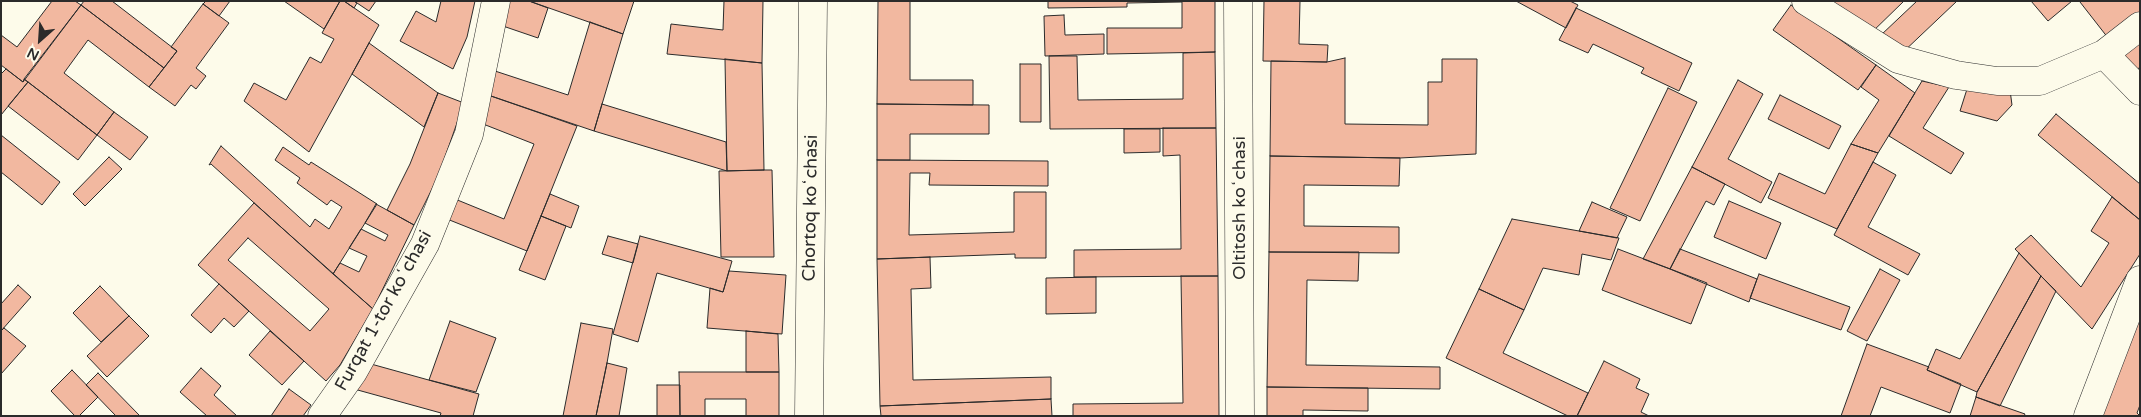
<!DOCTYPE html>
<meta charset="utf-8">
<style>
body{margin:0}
#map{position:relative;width:2141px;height:417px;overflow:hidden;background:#fdfbea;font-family:"Varela Round",sans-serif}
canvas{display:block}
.frame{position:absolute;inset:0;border:2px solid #2b2b2b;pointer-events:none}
.north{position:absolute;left:15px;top:15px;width:50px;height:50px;-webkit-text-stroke:4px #fdfbea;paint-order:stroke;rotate:206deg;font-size:14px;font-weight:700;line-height:20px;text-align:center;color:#2b2b2b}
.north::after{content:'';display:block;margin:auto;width:18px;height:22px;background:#2b2b2b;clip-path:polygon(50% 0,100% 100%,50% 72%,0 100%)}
</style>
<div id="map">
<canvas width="2141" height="417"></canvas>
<div class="frame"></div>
<div class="north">N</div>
</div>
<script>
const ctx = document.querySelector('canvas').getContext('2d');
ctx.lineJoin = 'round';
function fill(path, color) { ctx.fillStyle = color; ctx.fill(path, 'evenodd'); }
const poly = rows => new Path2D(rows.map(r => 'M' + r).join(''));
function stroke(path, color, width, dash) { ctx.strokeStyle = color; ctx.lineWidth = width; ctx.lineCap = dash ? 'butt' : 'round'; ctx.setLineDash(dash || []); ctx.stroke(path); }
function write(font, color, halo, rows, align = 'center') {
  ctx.font = font + ' "Varela Round",sans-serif'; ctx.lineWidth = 4; ctx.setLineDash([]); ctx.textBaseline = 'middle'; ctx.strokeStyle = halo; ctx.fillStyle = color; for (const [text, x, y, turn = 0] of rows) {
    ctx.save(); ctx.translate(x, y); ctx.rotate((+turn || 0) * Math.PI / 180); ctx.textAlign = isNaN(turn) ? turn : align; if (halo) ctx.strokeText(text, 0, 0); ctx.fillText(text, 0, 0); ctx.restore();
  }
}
const building = poly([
 [52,1,75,1,81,5,23,82,1,65,1,35,17,47,52,1],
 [84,1,112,1,177,51,164,68,81,5,84,1],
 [206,1,230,1,219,16,203,4,206,1],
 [284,1,340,1,324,29,284,1],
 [340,1,344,1,379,25,309,152,244,101,254,83,286,100,310,57,321,63,334,39,322,33,340,1],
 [344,1,354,1,357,3,354,8,344,1],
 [354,1,376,1,369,11,354,1],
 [441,1,475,1,467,37,453,69,400,41,416,11,436,22,441,1],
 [505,1,529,1,548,8,538,38,497,24,505,1],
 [529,1,634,1,623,34,529,1],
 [724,1,763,1,762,63,667,54,671,24,723,30,724,1],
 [878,1,910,1,910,80,973,80,973,105,877,104,878,1],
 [1048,1,1215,1,1215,52,1107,54,1107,28,1182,28,1182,2,1127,3,1127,7,1048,8,1048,1],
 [1264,1,1300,1,1299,44,1328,45,1327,62,1263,61,1264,1],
 [1516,1,1570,1,1578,5,1566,28,1516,1],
 [1826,1,1904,1,1868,36,1826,1],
 [1917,1,1957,1,1900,55,1881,35,1917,1],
 [2031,1,2072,1,2048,21,2031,1],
 [2081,1,2140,1,2140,21,2112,43,2080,2,2081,1],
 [203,4,229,23,196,68,206,76,196,89,191,85,175,106,149,87,177,51,171,47,203,4],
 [81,5,164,68,149,87,88,40,64,73,114,112,97,135,24,79,81,5],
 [1791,5,1876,65,1858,90,1773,30,1791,5],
 [1576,8,1692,63,1679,91,1641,73,1644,68,1593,44,1588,53,1559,40,1576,8],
 [1064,15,1065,35,1104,34,1104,54,1045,56,1044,16,1064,15],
 [590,22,623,34,594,131,488,95,495,71,568,95,590,22],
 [2140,36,2140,67,2133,73,2118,56,2140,36],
 [369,43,438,93,424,127,352,74,369,43],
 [1215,52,1216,128,1050,129,1049,56,1077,56,1078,100,1183,99,1183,53,1215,52],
 [1345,58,1345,124,1428,125,1428,82,1442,82,1442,59,1477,59,1476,154,1400,158,1270,156,1271,61,1327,62,1345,58],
 [725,59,762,63,764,170,727,171,725,59],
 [1020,64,1041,64,1041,122,1020,122,1020,64],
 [1876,65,1915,93,1878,153,1851,144,1879,100,1861,87,1876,65],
 [6,69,23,82,24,79,28,82,1,115,1,74,6,69],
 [1738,80,1763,94,1728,159,1772,182,1761,203,1692,167,1738,80],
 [1922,81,1949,87,1923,128,1964,153,1951,174,1889,136,1922,81],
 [28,82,97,135,78,160,8,106,28,82],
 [1968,86,2010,90,2012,105,1997,121,1960,111,1968,86],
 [1668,88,1697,102,1640,221,1610,208,1668,88],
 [438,93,464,103,438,177,414,225,387,210,410,164,438,93],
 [488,95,577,126,527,251,447,219,455,199,504,219,534,144,478,122,488,95],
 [1780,95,1841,126,1829,149,1768,119,1780,95],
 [602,104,726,142,727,171,594,131,602,104],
 [877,104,989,105,989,134,910,134,910,160,877,160,877,104],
 [114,112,148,137,130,160,97,135,114,112],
 [2056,114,2140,184,2140,220,2038,135,2056,114],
 [1163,128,1216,128,1218,276,1074,277,1074,250,1181,249,1180,155,1163,156,1163,128],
 [1124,129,1160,129,1160,152,1124,153,1124,129],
 [1,135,60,182,42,205,1,172,1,135],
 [1851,144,1878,153,1837,229,1768,198,1779,173,1825,194,1851,144],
 [221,146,310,227,315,219,329,229,342,207,331,200,327,205,297,183,300,178,275,160,283,147,309,165,311,162,377,204,333,274,211,164,209,165,221,146],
 [1270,156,1400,158,1399,186,1304,185,1304,226,1399,227,1399,253,1269,252,1270,156],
 [109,157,122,169,85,206,73,194,109,157],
 [877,160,1048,161,1048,186,929,185,930,173,910,173,909,235,1014,232,1014,192,1046,192,1046,258,1015,258,1015,254,877,259,877,160],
 [1873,162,1896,175,1868,227,1920,254,1908,275,1834,235,1873,162],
 [1692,167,1725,184,1714,205,1706,201,1670,269,1643,259,1692,167],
 [764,170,772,170,774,257,721,257,719,171,764,170],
 [550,194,579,206,571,228,541,216,550,194],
 [2112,197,2140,220,2140,254,2092,329,2015,249,2031,235,2081,287,2109,243,2091,231,2112,197],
 [1729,201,1781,223,1766,259,1714,237,1729,201],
 [1592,202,1627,217,1617,238,1579,231,1592,202],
 [254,203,373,309,340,365,326,381,198,265,254,203],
 [248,238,329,309,310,331,228,260,248,238],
 [376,204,414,225,373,309,333,274,340,263,359,272,367,256,349,248,361,229,385,241,388,235,365,223,376,204],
 [541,216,566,226,545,280,519,270,541,216],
 [1512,219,1579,231,1619,238,1611,260,1582,254,1579,275,1543,268,1524,310,1479,289,1512,219],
 [608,236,638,244,633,263,602,254,608,236],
 [640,236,732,261,723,292,657,273,638,342,613,334,640,236],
 [1618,249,1707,283,1691,324,1602,290,1618,249],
 [1680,249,1757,279,1749,302,1670,269,1680,249],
 [1269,252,1359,252,1358,281,1307,280,1306,365,1440,367,1440,389,1267,387,1269,252],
 [2019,253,2041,276,1977,392,1927,370,1936,349,1960,359,2019,253],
 [930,257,931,288,911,289,913,380,1051,377,1051,399,880,406,877,259,930,257],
 [1880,269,1900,280,1867,341,1847,331,1880,269],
 [729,271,786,275,782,334,707,328,710,288,723,292,729,271],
 [1759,274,1850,307,1841,330,1750,298,1759,274],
 [1181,276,1218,276,1219,416,1073,416,1073,404,1183,403,1181,276],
 [2041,276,2056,291,2000,406,1976,397,1977,392,2041,276],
 [1096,277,1096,313,1046,314,1046,278,1096,277],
 [219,284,249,311,234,327,224,318,211,333,191,315,219,284],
 [18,285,31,297,1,331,1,304,18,285],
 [100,286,129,316,101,342,73,313,100,286],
 [1479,289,1524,310,1503,353,1588,393,1577,416,1568,416,1446,358,1479,289],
 [2140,303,2140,405,2137,413,2140,416,2100,416,2140,303],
 [129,316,149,336,107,377,87,356,129,316],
 [450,321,496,338,476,392,429,380,450,321],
 [581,323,613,329,607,363,596,416,563,416,581,323],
 [4,328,26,346,1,374,1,331,4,328],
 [270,331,304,361,282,385,249,355,270,331],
 [746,331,778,334,779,372,746,372,746,331],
 [1867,344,1929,367,1927,370,1961,384,1950,413,1881,387,1870,416,1841,416,1867,344],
 [1604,361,1640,379,1636,388,1649,394,1641,412,1649,416,1577,416,1604,361],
 [607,363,627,368,619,416,596,416,607,363],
 [371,364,479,394,473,416,440,416,441,413,354,389,371,364],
 [201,368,221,386,214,395,237,416,207,416,180,392,201,368],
 [72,370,98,397,79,416,75,416,51,391,72,370],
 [679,372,779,372,779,416,746,416,746,399,705,399,705,416,680,416,679,372],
 [98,373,140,416,116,416,86,385,98,373],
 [657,385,680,385,680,416,657,416,657,385],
 [1267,387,1368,388,1368,411,1303,410,1303,416,1267,416,1267,387],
 [289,389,311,405,303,416,271,416,289,389],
 [1976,397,2025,414,2024,416,1970,416,1976,397],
 [1051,399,1052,416,881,416,880,406,1051,399]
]);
const minor = poly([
 [1238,1,1240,416],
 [1806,1,1898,59,1956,75,1997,81,2040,81,2104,54,2140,26],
 [2104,54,2140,91],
 [322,416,353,372,425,244,469,134,496,1],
 [2088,416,2140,280]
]);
const secondary = poly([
 [809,416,813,1]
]);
const streetNames = [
 ["Chortoq koʻchasi",811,208,-89],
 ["Oltitosh koʻchasi",1240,208,-90],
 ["Furqat 1-tor koʻchasi",384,311,-61]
];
fill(building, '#f2b8a0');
stroke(building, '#2b2b2b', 1);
stroke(minor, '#2b2b2b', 29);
stroke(secondary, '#2b2b2b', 29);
stroke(minor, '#fdfbea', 28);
stroke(secondary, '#fdfbea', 28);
write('18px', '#2b2b2b', '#fdfbea', streetNames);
</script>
